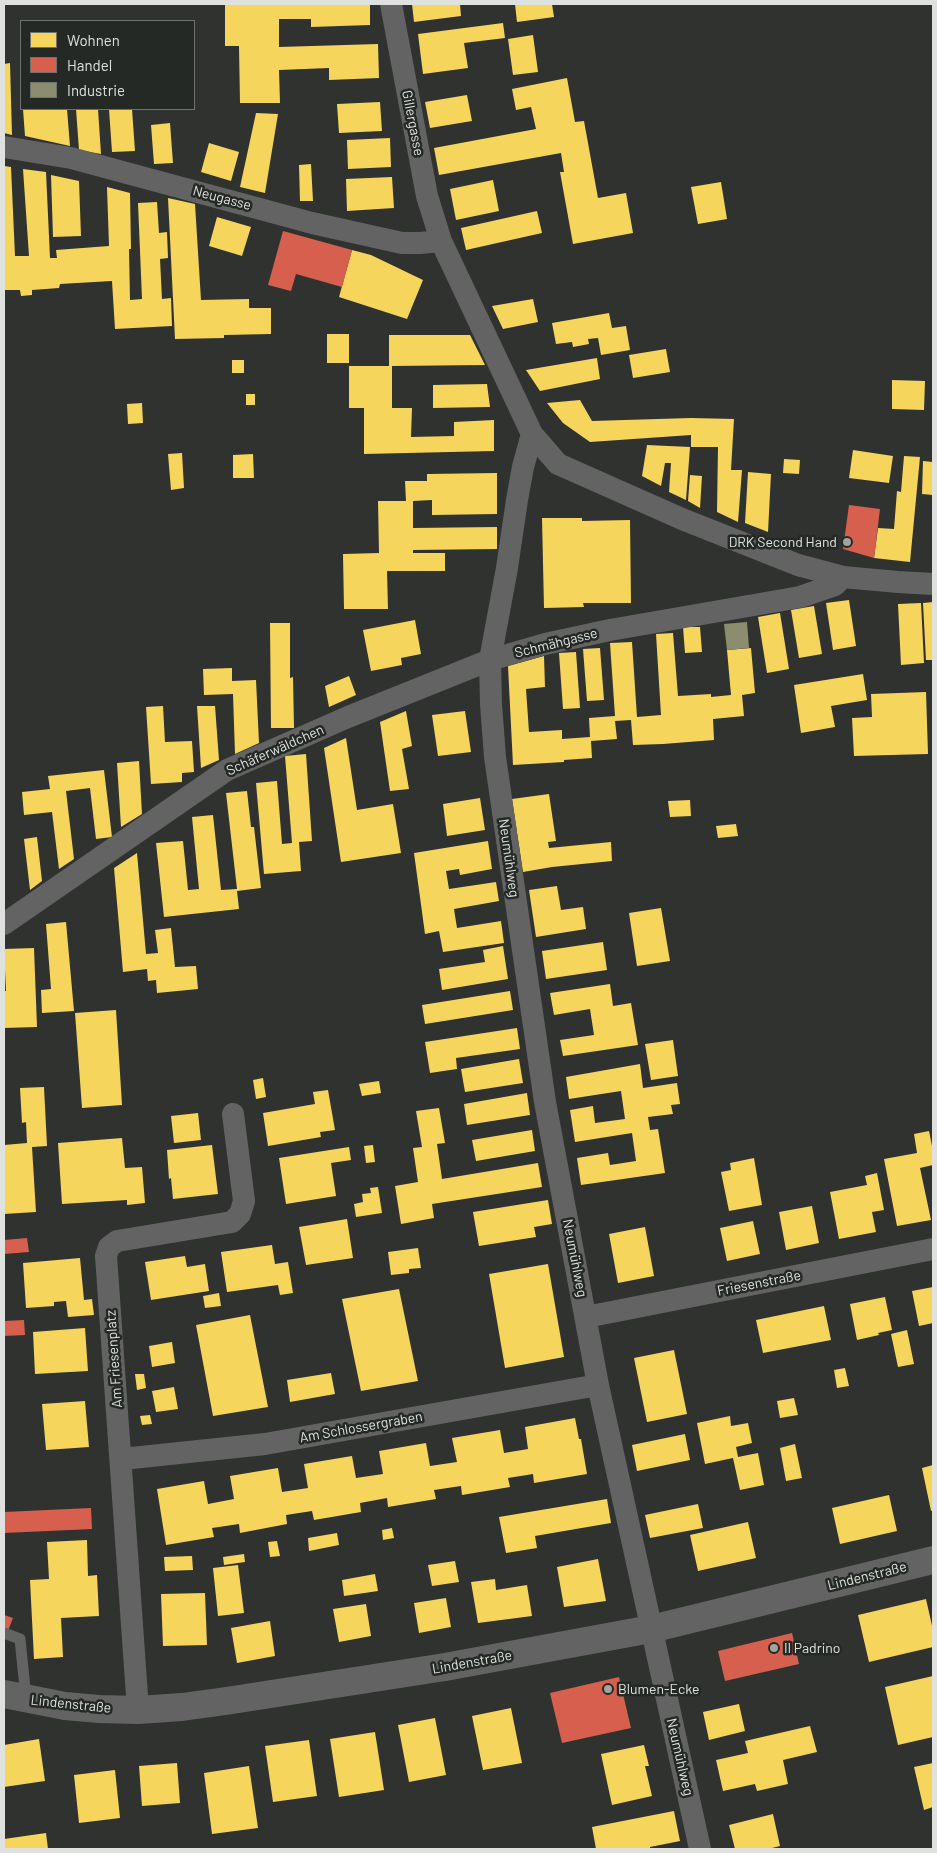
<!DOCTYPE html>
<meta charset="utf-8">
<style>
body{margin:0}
#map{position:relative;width:937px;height:1853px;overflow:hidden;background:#303230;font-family:Barlow,sans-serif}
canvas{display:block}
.frame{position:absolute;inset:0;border:5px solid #dee1de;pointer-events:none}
.legend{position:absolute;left:20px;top:20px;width:175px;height:90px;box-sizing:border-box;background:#252925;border:1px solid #6f736f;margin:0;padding:6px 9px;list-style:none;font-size:15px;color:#dee1de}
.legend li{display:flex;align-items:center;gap:10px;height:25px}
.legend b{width:25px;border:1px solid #6f736f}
</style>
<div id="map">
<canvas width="937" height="1853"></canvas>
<div class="frame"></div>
<ul class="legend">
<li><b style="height:14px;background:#f6d55c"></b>Wohnen</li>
<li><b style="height:14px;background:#d6604d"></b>Handel</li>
<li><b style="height:14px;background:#8c8c6e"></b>Industrie</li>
</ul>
</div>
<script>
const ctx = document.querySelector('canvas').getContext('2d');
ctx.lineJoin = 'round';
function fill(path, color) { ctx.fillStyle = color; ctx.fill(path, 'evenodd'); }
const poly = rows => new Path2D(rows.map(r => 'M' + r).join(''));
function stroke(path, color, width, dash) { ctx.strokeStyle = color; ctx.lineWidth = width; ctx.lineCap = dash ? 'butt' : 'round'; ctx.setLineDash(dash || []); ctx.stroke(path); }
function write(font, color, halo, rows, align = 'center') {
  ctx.font = font + ' Barlow,sans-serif'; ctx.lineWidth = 5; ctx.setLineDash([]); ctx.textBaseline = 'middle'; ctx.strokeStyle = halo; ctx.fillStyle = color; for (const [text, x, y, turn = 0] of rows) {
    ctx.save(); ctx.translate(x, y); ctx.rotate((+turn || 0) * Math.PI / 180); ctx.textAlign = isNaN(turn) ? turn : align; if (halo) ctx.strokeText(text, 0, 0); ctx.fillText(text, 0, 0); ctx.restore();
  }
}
const homes = poly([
 [225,4,370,4,370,25,311,27,311,19,279,19,279,47,378,44,379,78,329,80,329,68,279,70,280,103,240,103,239,46,225,46],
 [412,4,460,4,461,16,414,22],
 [515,4,552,4,554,17,517,22],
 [503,23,505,38,464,43,468,68,423,74,418,34],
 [533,35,538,72,513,75,508,39],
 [10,63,12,135,4,133,4,64],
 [567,78,575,122,584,121,598,198,626,193,633,233,573,244,560,172,564,172,561,153,439,175,434,148,536,129,531,107,516,110,512,89],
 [467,95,472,121,430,128,425,102],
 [380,102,382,131,339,133,337,104],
 [23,109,67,109,70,146,25,136],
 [76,109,98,109,101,154,79,150],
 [109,109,132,109,135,151,112,152],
 [256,113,278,114,265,193,240,187],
 [170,123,173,163,154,164,151,125],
 [390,138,391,167,348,169,347,140],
 [209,143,239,152,231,181,201,172],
 [311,164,313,201,300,201,299,165],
 [4,166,11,167,15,256,29,256,23,169,46,172,50,258,57,258,56,250,109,246,107,187,130,193,131,249,129,249,130,300,142,299,138,203,157,202,159,233,167,232,168,258,160,259,162,299,171,298,172,326,115,329,112,281,60,284,59,288,32,290,32,295,21,296,20,290,4,290],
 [51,175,79,181,81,236,53,237],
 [392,177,394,208,347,211,346,179],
 [493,180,499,211,456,220,450,189],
 [721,182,727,219,698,224,691,187],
 [168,198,195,204,201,300,249,299,249,308,271,308,271,334,224,335,224,338,175,339],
 [537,211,542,233,466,250,461,228],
 [217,217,251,227,242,256,209,246],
 [352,250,371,255,423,280,407,319,339,297],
 [533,299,538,322,503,329,492,306],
 [609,313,612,328,626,326,630,350,601,355,598,338,588,339,589,344,573,347,572,342,556,344,552,323],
 [327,334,349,334,349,363,327,363],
 [389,335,470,335,485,365,392,366,392,408,412,408,411,437,454,436,454,422,494,420,494,451,364,454,364,408,349,408,349,366,389,366],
 [666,349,670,372,633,378,629,355],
 [597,358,600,379,540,391,526,370],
 [232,360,244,360,244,373,232,373],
 [892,380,925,381,924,410,892,409],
 [487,384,490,407,433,408,433,385],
 [246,394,255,394,255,405,246,405],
 [580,400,592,421,691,418,734,419,731,470,742,470,738,522,717,512,718,447,691,447,691,435,590,442,563,423,547,403],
 [142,403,143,423,128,424,127,404],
 [647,445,690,447,686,500,669,492,671,463,665,463,661,486,642,476],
 [853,450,893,456,889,483,849,478],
 [182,453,184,488,171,490,168,454],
 [253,454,254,478,233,478,233,455],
 [904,456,920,457,910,562,874,558,878,528,894,529,897,491,901,492],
 [784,459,800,460,799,474,783,473],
 [923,461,933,462,933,495,922,494],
 [748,472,771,474,768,532,745,523],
 [497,473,497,514,432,515,432,500,413,501,413,528,497,527,497,549,413,550,413,553,445,553,445,571,387,571,388,609,344,609,343,554,379,553,378,501,406,501,405,481,427,481,427,474],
 [690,475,702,476,700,508,688,501],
 [542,518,582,518,582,521,630,520,631,603,583,603,584,607,544,608],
 [849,600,856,646,833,650,826,603],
 [933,602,933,660,926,660,923,603],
 [921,603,924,663,901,665,898,604],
 [814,606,822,654,799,658,791,610],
 [780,613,789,669,767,673,758,617],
 [415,620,421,654,401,658,402,665,371,671,363,630],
 [270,623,290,623,290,678,293,677,294,728,271,728],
 [683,627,700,627,702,652,685,653],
 [673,633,678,696,711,694,711,697,731,695,727,650,751,648,755,693,742,695,744,716,713,719,714,740,663,744,633,745,631,720,615,721,617,739,591,741,592,758,564,760,564,762,513,765,508,666,544,656,545,687,526,689,529,732,562,730,562,739,590,737,589,718,615,716,610,643,632,642,637,717,661,715,656,634],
 [600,648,604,700,587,701,583,649],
 [576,652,580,708,563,709,559,653],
 [232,668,232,681,256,680,259,743,235,754,233,694,204,695,203,669],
 [863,674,867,700,831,706,835,727,801,733,794,685],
 [349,676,356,695,329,707,325,686],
 [926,692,928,754,854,756,852,718,872,717,871,694],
 [163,706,165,742,192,741,194,772,182,773,182,782,151,784,146,707],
 [197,706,215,706,219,760,201,768],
 [406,711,412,746,402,749,409,789,390,791,380,722],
 [465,711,471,752,438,756,432,715],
 [346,738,357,810,393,804,401,853,341,862,324,748],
 [306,754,312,841,299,842,301,871,264,874,256,783,277,781,282,844,292,843,285,756],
 [139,761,142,814,121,827,117,763],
 [104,770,112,837,96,839,90,788,66,791,74,859,59,869,52,812,24,815,22,792,50,789,48,776],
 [247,791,251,827,254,827,261,888,237,891,239,909,164,917,156,843,183,841,188,890,199,889,192,817,213,815,221,890,237,889,226,793],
 [549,794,556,841,548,842,549,848,611,842,612,861,552,867,523,872,512,799],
 [480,798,485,830,447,836,443,804],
 [690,800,691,816,670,817,668,801],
 [736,824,738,836,718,838,716,826],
 [37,837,42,881,30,890,24,839],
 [488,841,492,869,460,875,459,869,446,871,449,889,496,882,499,901,454,909,457,928,501,921,504,943,443,952,439,931,425,934,414,853],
 [137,853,146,954,158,953,155,930,171,928,175,967,196,966,198,989,157,993,156,980,148,981,147,969,123,972,114,868],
 [557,886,561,910,583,907,586,929,536,937,529,890],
 [661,908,670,961,637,966,629,913],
 [66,922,74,1011,42,1013,41,990,51,989,46,924],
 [603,942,607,970,546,979,542,951],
 [503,946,508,979,442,990,439,969,485,962,483,950],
 [34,948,37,1027,4,1028,4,991,6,991,4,949],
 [610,984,613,1006,631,1003,638,1045,563,1056,560,1040,594,1035,590,1009,554,1015,550,993],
 [510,991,513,1010,425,1024,422,1005],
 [116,1010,122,1105,82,1108,75,1013],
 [517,1028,520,1049,456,1058,457,1069,430,1073,425,1042],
 [673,1040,678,1076,651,1080,645,1044],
 [519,1059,523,1083,465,1092,461,1069],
 [640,1064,643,1088,677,1083,680,1104,671,1105,673,1114,648,1117,650,1130,658,1129,665,1173,581,1185,577,1158,608,1153,610,1165,636,1161,632,1133,575,1142,570,1110,593,1106,595,1123,625,1119,621,1091,569,1099,566,1077],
 [263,1078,266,1097,256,1099,253,1080],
 [379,1081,381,1093,362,1096,359,1084],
 [44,1087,47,1146,32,1147,36,1212,4,1214,4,1145,27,1143,26,1122,22,1123,20,1088],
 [328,1090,335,1130,320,1132,321,1137,268,1146,263,1113,315,1104,313,1092],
 [527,1093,530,1115,467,1125,464,1104],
 [439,1108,445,1143,437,1144,442,1179,538,1163,542,1187,432,1204,434,1218,401,1224,395,1186,418,1182,413,1148,422,1147,416,1111],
 [198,1113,201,1140,174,1143,171,1116],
 [532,1130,535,1151,476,1161,472,1140],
 [929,1131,933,1151,933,1165,920,1168,931,1220,897,1226,884,1159,917,1153,914,1134],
 [122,1138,125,1168,142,1167,145,1203,127,1205,127,1200,62,1204,58,1143],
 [212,1145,218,1194,173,1199,171,1178,169,1179,167,1150],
 [373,1145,375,1162,366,1163,364,1146],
 [349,1147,351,1160,331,1163,336,1196,286,1204,279,1158],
 [754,1158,762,1205,729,1211,721,1172,731,1170,730,1163],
 [877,1173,884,1210,872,1212,876,1232,839,1239,830,1192,867,1185,865,1176],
 [378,1187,382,1213,356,1217,354,1204,363,1202,362,1194,371,1193,370,1188],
 [548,1200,552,1224,534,1227,536,1237,479,1246,473,1212],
 [812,1206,819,1243,786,1250,779,1212],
 [347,1219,353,1258,306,1265,299,1227],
 [753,1221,760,1254,727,1261,720,1228],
 [645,1227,654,1276,618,1283,609,1234],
 [272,1245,275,1264,288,1262,293,1293,280,1295,278,1285,227,1292,221,1252],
 [418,1248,421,1268,409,1269,409,1273,391,1275,388,1252],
 [185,1256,187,1267,205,1264,209,1291,151,1300,145,1262],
 [80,1258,84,1300,92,1299,94,1315,68,1317,66,1301,54,1302,54,1306,26,1308,23,1263],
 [548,1264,564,1357,505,1368,489,1274],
 [933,1287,933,1323,919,1326,912,1291],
 [399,1289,418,1381,361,1391,342,1299],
 [219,1293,221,1306,205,1308,203,1296],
 [885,1297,892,1330,878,1333,879,1335,857,1340,850,1304],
 [824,1306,831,1340,763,1353,756,1320],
 [250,1315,268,1407,213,1416,196,1325],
 [85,1328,88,1371,35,1374,33,1332],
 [907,1330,914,1364,898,1367,891,1334],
 [172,1342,175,1363,152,1367,149,1346],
 [674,1350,687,1414,647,1422,634,1358],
 [845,1368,849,1386,837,1388,834,1370],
 [331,1373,335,1394,290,1402,287,1380],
 [135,1374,144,1374,146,1388,137,1390],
 [174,1387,178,1409,156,1412,152,1391],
 [794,1398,798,1415,780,1418,777,1401],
 [85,1401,89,1447,46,1450,42,1404],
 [150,1415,152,1424,142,1425,140,1416],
 [730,1416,731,1426,748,1423,752,1443,736,1447,738,1457,758,1453,764,1485,740,1490,733,1458,705,1464,697,1423],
 [575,1418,579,1439,581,1439,587,1474,534,1483,533,1474,508,1478,510,1487,462,1495,461,1486,434,1490,436,1499,388,1507,387,1498,360,1503,361,1512,314,1520,312,1511,286,1515,287,1524,240,1533,239,1524,212,1528,214,1537,166,1545,157,1489,204,1481,208,1504,234,1499,230,1476,278,1468,282,1492,308,1488,304,1464,352,1456,356,1478,383,1474,379,1451,426,1443,430,1466,457,1462,452,1438,500,1430,504,1453,528,1449,525,1427],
 [685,1434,690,1460,637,1471,632,1445],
 [795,1444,802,1478,786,1481,780,1448],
 [933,1465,933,1510,931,1511,922,1468],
 [889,1495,897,1531,840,1544,832,1508],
 [607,1499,611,1523,535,1536,537,1548,506,1553,499,1517],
 [698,1504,703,1528,650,1538,645,1515],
 [748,1522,756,1558,698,1571,690,1535],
 [392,1528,394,1538,383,1540,382,1530],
 [337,1533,339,1545,309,1551,308,1538],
 [87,1540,88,1576,97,1575,99,1616,61,1618,63,1657,34,1659,30,1580,49,1579,47,1542],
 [277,1541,280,1556,270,1557,268,1542],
 [244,1554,245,1562,224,1565,223,1557],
 [192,1556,193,1570,165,1571,164,1557],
 [598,1559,606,1601,564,1607,557,1567],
 [455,1561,459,1582,432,1586,428,1565],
 [238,1565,244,1613,218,1616,213,1568],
 [375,1574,378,1591,344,1596,342,1580],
 [495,1579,496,1590,527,1585,532,1616,478,1623,471,1582],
 [205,1593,207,1645,163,1646,161,1594],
 [446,1598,451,1627,419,1633,414,1603],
 [926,1599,933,1630,933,1647,869,1662,858,1615],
 [366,1604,371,1636,339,1642,333,1609],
 [270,1621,275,1656,237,1663,231,1628],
 [933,1676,933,1737,898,1745,885,1687],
 [739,1704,745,1731,709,1740,703,1712],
 [511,1708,522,1763,483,1770,472,1716],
 [435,1718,446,1775,409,1782,398,1725],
 [810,1726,817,1752,783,1760,788,1784,757,1791,755,1784,723,1791,716,1760,748,1753,745,1741],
 [375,1732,384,1790,339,1797,330,1739],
 [39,1739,45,1781,4,1787,4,1745],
 [309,1740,317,1796,273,1802,265,1746],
 [644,1745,649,1766,645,1766,652,1796,612,1805,601,1754],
 [177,1763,180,1803,142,1806,139,1766],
 [933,1763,933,1807,924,1810,914,1767],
 [249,1766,258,1828,212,1834,204,1773],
 [115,1770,120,1818,79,1823,74,1775],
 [674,1811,680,1841,650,1847,650,1849,596,1849,592,1827],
 [773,1814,780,1846,768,1849,735,1849,729,1825],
 [46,1833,48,1849,4,1849,4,1839]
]);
const shops = poly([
 [283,231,352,250,342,287,296,274,291,291,268,285],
 [849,505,880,509,874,558,843,549],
 [27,1238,29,1252,4,1254,4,1240],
 [24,1320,25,1335,4,1336,4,1321],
 [91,1508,92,1529,4,1533,4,1512],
 [4,1615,13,1618,4,1641],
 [792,1633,799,1664,725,1681,718,1651],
 [619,1677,631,1728,562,1743,550,1693]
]);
const industry = poly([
 [747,622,749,648,727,650,724,624]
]);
const service = poly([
 [4,1633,20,1639,26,1698]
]);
const minor = poly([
 [391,4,427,196,441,241,532,434,558,464,682,519,798,565,843,577,898,582,933,584],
 [4,147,71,158,312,223,402,243,420,243,441,241],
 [532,434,523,467,517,500,507,568,490,660,491,704,495,757,545,1102,598,1385,700,1849],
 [4,924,227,770,348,717,490,660,545,644,610,630,800,597,835,585,843,577],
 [586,1317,933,1249],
 [122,1459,265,1444,598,1385],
 [138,1710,106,1256,109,1247,117,1241,232,1222,240,1214,244,1201,233,1114]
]);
const secondary = poly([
 [4,1694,65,1706,99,1709,138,1710,182,1707,226,1701,445,1667,651,1629,933,1560]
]);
const markers = [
 [847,542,5,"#a1a4a1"],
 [774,1648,5,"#a1a4a1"],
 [608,1689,5,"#a1a4a1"]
];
const streetNames = [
 ["Gillergasse",413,123,79],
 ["Neugasse",222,198,15],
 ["Schmähgasse",556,643,-14],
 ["Schäferwäldchen",275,750,-24],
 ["Neumühlweg",509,858,82],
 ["Neumühlweg",575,1258,79],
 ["Friesenstraße",759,1283,-11],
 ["Am Friesenplatz",114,1359,-94],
 ["Am Schlossergraben",361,1427,-10],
 ["Lindenstraße",867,1576,-14],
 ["Lindenstraße",472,1662,-10],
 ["Lindenstraße",71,1704,6],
 ["Neumühlweg",680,1757,77]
];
const poiNames = [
 ["DRK Second Hand",837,542,"right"],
 ["Il Padrino",784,1648],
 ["Blumen-Ecke",618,1689]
];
fill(homes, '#f6d55c');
fill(shops, '#d6604d');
fill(industry, '#8c8c6e');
stroke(service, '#626362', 11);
stroke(minor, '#626362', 22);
stroke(secondary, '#626362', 28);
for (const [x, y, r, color] of markers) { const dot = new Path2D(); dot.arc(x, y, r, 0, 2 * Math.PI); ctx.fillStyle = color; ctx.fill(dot); stroke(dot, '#252925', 2); }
write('14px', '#dee1de', '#252925', streetNames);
write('14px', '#dee1de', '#252925', poiNames, 'left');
</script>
